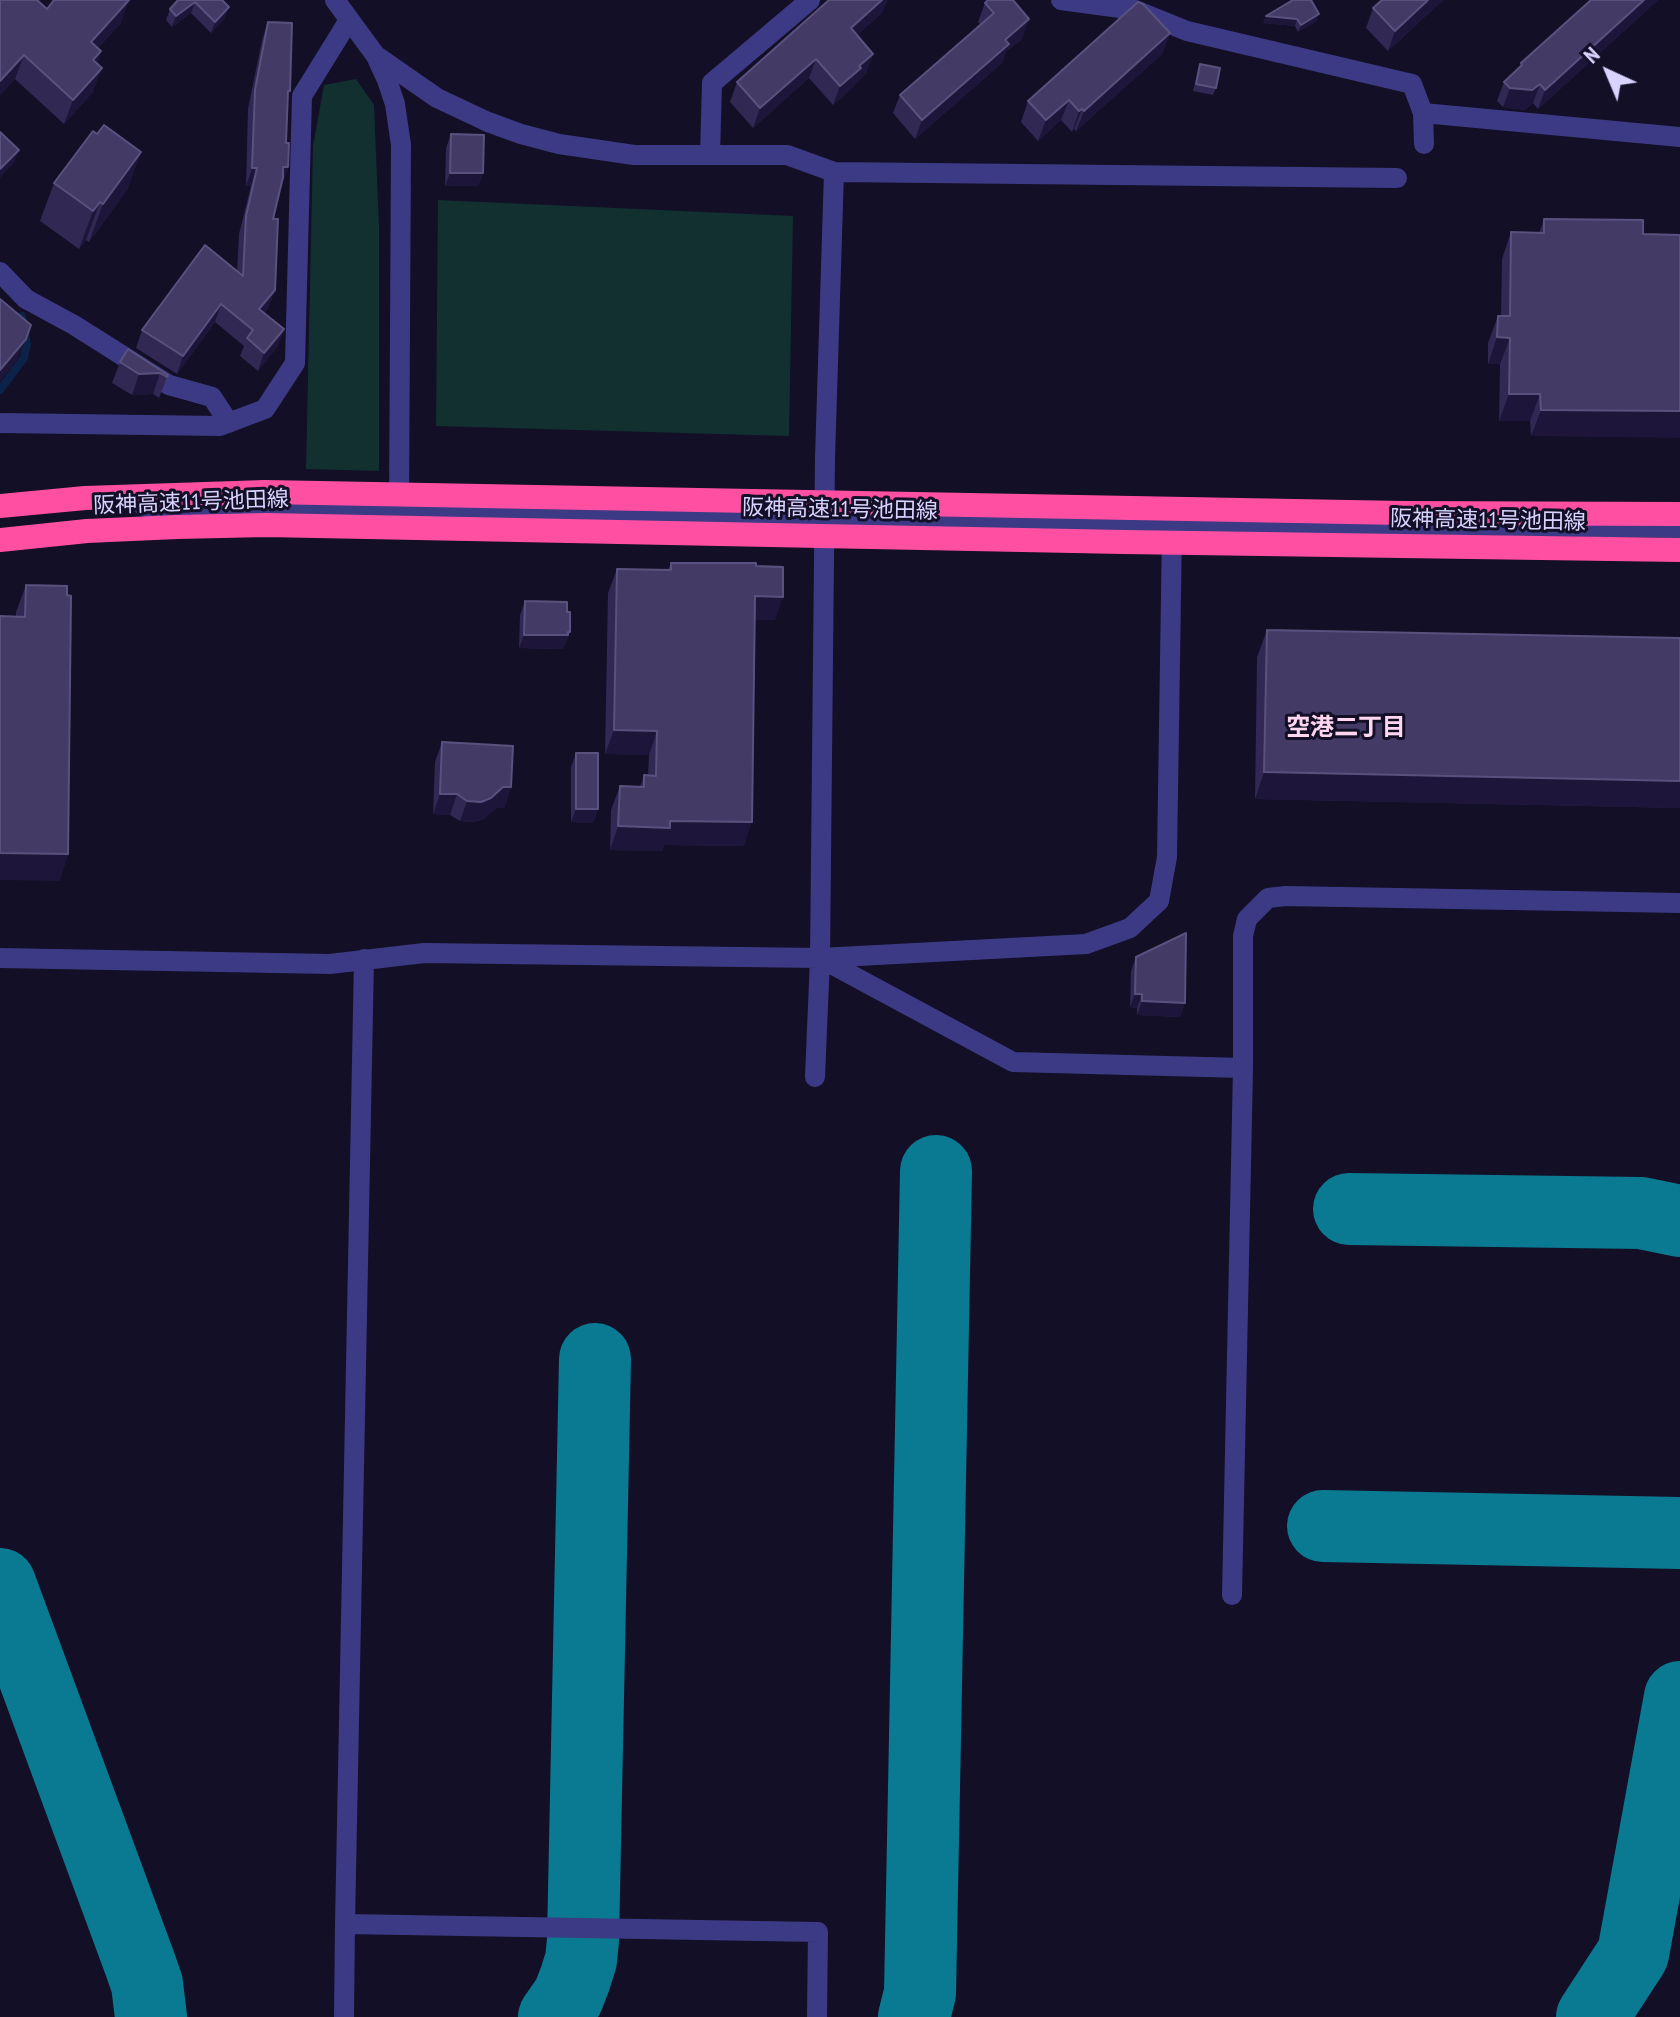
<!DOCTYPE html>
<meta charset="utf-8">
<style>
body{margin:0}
#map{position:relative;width:1680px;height:2017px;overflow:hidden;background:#130f26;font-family:"PT Sans Narrow",sans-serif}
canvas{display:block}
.north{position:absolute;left:1568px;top:32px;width:80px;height:80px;-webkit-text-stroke:6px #130f26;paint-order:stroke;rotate:316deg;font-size:22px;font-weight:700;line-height:32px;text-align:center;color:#d9d4ff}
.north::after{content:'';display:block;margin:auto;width:28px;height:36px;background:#d9d4ff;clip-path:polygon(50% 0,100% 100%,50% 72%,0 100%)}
</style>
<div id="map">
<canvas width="1680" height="2017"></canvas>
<div class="north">N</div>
</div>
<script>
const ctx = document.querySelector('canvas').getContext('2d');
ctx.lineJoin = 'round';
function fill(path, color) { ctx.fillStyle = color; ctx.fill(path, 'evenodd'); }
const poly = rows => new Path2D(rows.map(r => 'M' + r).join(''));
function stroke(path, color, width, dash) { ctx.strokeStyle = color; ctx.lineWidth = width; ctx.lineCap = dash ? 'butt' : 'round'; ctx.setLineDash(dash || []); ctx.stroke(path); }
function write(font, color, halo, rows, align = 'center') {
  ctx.font = font + ' "PT Sans Narrow","Noto Sans JP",sans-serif'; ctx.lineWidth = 6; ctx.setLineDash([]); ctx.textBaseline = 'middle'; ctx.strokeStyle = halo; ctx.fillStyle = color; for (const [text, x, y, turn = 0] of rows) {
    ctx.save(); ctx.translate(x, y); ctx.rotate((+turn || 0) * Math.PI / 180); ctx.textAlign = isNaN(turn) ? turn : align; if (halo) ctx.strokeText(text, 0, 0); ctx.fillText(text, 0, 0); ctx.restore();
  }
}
const green = poly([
 [356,79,374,105,379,226,379,471,306,469,313,146,324,85],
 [438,200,793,216,789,436,436,426]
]);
const stream = poly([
 [0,390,24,358,27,344,22,316]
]);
const taxiway = poly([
 [1349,1209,1641,1213,1680,1221],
 [1323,1526,1680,1533],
 [0,1584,140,1964,147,1984,151,2017],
 [554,2017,568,1997,575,1979,581,1960,583,1940,595,1359],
 [914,2017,920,1993,936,1171],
 [1592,2017,1633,1954,1680,1697]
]);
const minor = poly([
 [335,0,376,56,387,80,395,104,401,145,399,511,824,518,1680,528],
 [1061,0,1135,10,1187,31,1412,84,1423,113,1424,144],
 [378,57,437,98,488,122,521,134,559,144,634,155,787,155,834,172,1397,178],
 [1423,113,1680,137],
 [710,155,712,83,810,0],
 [0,272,26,299,74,325,169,385,212,397,229,423],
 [0,423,220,426,265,409,295,363,302,96,349,20],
 [144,507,399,511],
 [0,958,330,964,424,953,820,958,1013,1062,1243,1068,1243,936,1247,919,1268,898,1286,896,1680,903],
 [820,958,1086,944,1130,928,1159,901,1167,857,1172,530],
 [364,959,345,1924,818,1932,817,2017],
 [815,1077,820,958,825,458,834,172],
 [1232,1595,1243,1068],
 [344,2017,345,1924]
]);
const highway = poly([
 [0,506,85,498,265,492,1403,513,1680,514],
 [0,540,87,531,177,527,266,525,1123,542,1680,550]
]);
const wall = poly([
 [0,0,121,23,98,48,101,51,97,64,93,92,64,124,15,79,0,95],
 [178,0,222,0,225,18,211,33,191,13,172,27,166,20,170,9],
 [1443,0,1388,51,1366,28,1373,8],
 [1591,0,1658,0,1538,109,1533,103,1525,110,1503,107,1497,101,1504,82,1520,67,1521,63],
 [985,3,1023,38,1006,52,1002,63,915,139,893,113,900,95,981,25,978,22],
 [883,12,857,35,873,54,866,73,855,84,853,87,833,105,809,78,753,128,730,102,737,82],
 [1266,16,1317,21,1298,32,1295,26,1263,23],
 [268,22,288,97,286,143,288,167,282,185,273,219,275,290,268,308,264,313,284,329,277,347,258,371,240,356,244,346,215,322,177,374,136,348,142,330,237,272,239,234,251,186,246,186,248,109,262,40],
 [1170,33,1162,54,1076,131,1074,129,1072,132,1061,120,1038,141,1021,122,1028,101],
 [1200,64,1216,88,1213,95,1193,91],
 [97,134,141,152,127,190,89,242,86,240,79,249,40,221,54,183],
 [451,134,483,173,478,186,445,186,446,148],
 [1544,219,1643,220,1531,436,1530,421,1499,421,1500,364,1488,364,1488,343,1498,316,1501,316,1502,259,1511,232,1539,233],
 [120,362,168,375,159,398,153,394,132,395,112,383],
 [671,563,756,566,775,620,755,620,744,846,664,845,662,851,610,850,611,810,620,786,640,787,644,775,648,776,649,755,605,754,608,593,617,569,668,570],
 [26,585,68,854,59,881,16,616,16,612],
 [525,601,567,612,570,632,563,649,519,648,520,615],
 [1267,630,1680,638,1680,808,1255,799,1257,657],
 [442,742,511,787,504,808,496,808,484,819,474,822,460,821,450,815,433,814,435,762],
 [576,753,598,809,593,823,571,822,571,767],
 [1136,957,1185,1003,1180,1017,1137,1015,1137,1008,1130,1007,1131,971]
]);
const shadedWall = poly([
 [129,0,121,23,82,66,91,42],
 [882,0,888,0,883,12,843,48,851,28],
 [1428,0,1443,0,1388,51,1395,31],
 [1644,0,1658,0,1538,109,1545,90],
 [195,2,191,13,172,27,176,16],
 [229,7,225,18,211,33,215,22],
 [1319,14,1317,21,1298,32,1301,25],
 [1266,16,1297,19,1295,26,1263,23],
 [1029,19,1023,38,1006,52,1002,63,915,139,922,120,1005,40],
 [1170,33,1162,54,1076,131,1084,111],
 [101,51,93,75,93,60],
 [873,54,866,73,855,84,853,87,833,105,840,86],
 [24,55,15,79,0,95,0,81],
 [816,59,809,78,753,128,760,108],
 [102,68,93,92,64,124,73,100],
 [1540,84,1533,103,1525,110,1503,107,1510,88],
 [1069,100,1061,120,1038,141,1046,120],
 [1082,109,1074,129,1072,132,1079,111],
 [19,150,14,163,0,178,0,169],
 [141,152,127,190,89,242,103,204],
 [283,167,288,167,282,185],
 [252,168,257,168,251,186,246,186],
 [450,173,483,173,478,186,445,186],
 [100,202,86,240,79,249,93,211],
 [275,290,268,308,253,327,259,309],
 [221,304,215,322,177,374,183,356],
 [31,325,18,359,0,382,0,370],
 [284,329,277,347,258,371,264,353],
 [1497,337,1510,338,1500,364,1488,364],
 [160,373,153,394,132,395,139,374],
 [1509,394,1540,394,1530,421,1499,421],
 [1541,410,1680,411,1680,438,1531,436],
 [755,596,783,597,775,620,747,620],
 [570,632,563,649,519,648,524,635],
 [614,730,657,731,649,755,605,754],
 [1264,772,1680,781,1680,808,1255,799],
 [503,787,511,787,504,808,496,808,484,819,474,822,460,821,467,801],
 [440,794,457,794,450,815,433,814],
 [576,809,598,809,593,823,571,822],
 [670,821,752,822,744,846,664,845,662,851,610,850,618,826],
 [0,853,68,854,59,881,0,880],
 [1135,994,1142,994,1137,1008,1130,1007],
 [1142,1001,1185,1003,1180,1017,1137,1015]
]);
const building = poly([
 [0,0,37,0,47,9,54,0,129,0,91,42,101,51,93,60,102,68,73,100,24,55,0,81,0,0],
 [178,0,222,0,229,7,215,22,195,2,176,16,170,9,178,0],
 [829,0,882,0,851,28,873,54,859,66,861,68,840,86,816,59,760,108,737,82,829,0],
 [988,0,1013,0,1029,19,1005,40,1009,44,922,120,900,95,994,13,985,3,988,0],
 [1293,0,1311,0,1319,14,1301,25,1297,19,1266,16,1293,0],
 [1382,0,1428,0,1395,31,1373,8,1382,0],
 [1591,0,1644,0,1545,90,1540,84,1532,90,1510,88,1504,82,1522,65,1521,63,1591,0],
 [1138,2,1143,4,1170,33,1084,111,1082,109,1079,111,1069,100,1046,120,1028,101,1138,2],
 [268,22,292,23,290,91,288,91,286,143,289,143,288,167,283,167,283,177,273,219,278,219,275,290,259,309,284,329,264,353,247,338,253,330,221,304,183,356,142,330,205,245,243,276,246,216,257,168,252,168,255,90,268,22],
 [1200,64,1220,68,1216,88,1196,84,1200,64],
 [104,125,141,152,103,204,100,202,93,211,54,183,93,131,97,134,104,125],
 [0,132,19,150,0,169,0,132],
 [451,134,484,135,483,173,450,173,451,134],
 [1544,219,1643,220,1643,234,1680,235,1680,411,1541,410,1540,394,1509,394,1510,338,1497,337,1498,316,1510,316,1511,232,1544,233,1544,219],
 [0,299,31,325,26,339,0,370,0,299],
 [128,349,168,375,167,377,160,373,139,374,120,362,128,349],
 [671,563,756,563,756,566,783,567,783,597,755,596,752,822,670,821,670,828,618,826,620,786,644,787,644,775,656,776,657,731,614,730,617,569,671,570,671,563],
 [26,585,67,586,67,595,71,596,68,854,0,853,0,616,25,617,26,585],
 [525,601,567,602,567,612,570,612,570,632,568,632,568,635,524,635,525,601],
 [1267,630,1680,638,1680,781,1264,772,1267,630],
 [442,742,513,746,511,787,503,787,491,798,481,802,467,801,457,794,440,794,442,742],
 [576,753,598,753,598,809,576,809,576,753],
 [1186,933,1185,1003,1142,1001,1142,994,1135,994,1136,957,1186,933]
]);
const streetNames = [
 ["阪神高速11号池田線",191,503,-2],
 ["阪神高速11号池田線",840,510,1],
 ["阪神高速11号池田線",1488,521,1]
];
const neighbourhoodNames = [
 ["空港二丁目",1346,728]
];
fill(green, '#12302f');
stroke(stream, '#0c2248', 8);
stroke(taxiway, '#0a7a92', 72);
stroke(minor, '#3d3a85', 20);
stroke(highway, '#ff4fa3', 24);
fill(wall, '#312854');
fill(shadedWall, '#1d163a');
fill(building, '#433a66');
stroke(building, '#5a527e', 2);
write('22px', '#d9d4ff', '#130f26', streetNames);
write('bold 24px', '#ffd6f0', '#130f26', neighbourhoodNames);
</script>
